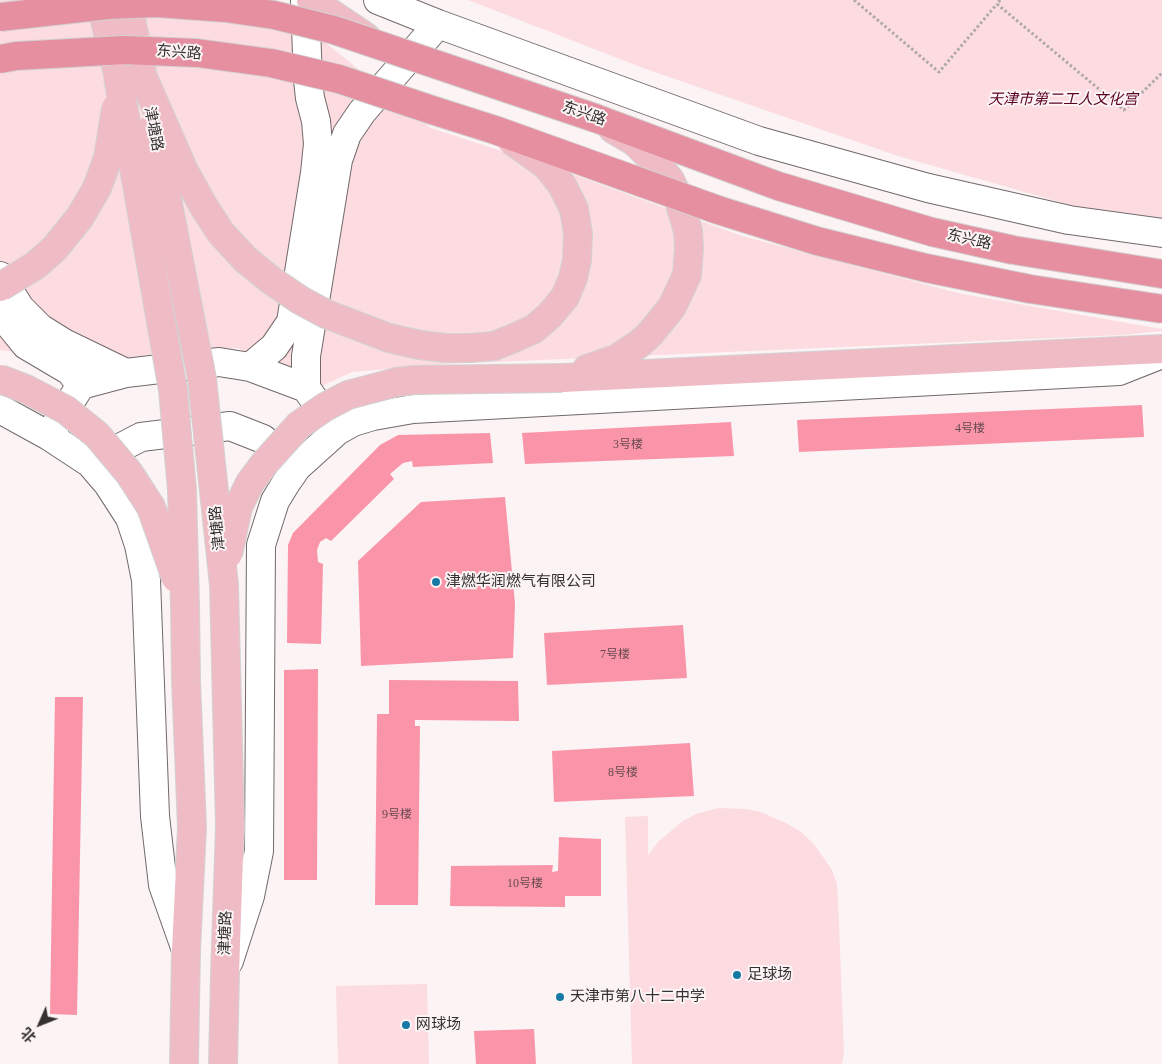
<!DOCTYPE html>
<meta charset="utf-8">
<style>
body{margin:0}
#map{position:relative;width:1162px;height:1064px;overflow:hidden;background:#fcf3f4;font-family:"Times New Roman","Noto Sans SC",serif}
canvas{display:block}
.north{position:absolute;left:15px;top:999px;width:50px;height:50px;-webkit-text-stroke:4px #fcf3f4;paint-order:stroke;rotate:226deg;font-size:14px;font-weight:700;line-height:20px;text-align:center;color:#343131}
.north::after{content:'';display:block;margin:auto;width:18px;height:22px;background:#343131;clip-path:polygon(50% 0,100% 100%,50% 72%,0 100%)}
</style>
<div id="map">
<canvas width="1162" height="1064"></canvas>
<div class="north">北</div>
</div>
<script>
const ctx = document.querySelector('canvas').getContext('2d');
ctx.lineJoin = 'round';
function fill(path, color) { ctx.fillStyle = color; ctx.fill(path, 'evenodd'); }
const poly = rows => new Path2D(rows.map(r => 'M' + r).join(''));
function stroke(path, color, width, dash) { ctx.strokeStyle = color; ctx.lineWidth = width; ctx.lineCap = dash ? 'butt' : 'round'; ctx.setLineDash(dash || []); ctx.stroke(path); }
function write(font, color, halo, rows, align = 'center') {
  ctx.font = font + ' "Times New Roman","Noto Sans SC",serif'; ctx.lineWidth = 4; ctx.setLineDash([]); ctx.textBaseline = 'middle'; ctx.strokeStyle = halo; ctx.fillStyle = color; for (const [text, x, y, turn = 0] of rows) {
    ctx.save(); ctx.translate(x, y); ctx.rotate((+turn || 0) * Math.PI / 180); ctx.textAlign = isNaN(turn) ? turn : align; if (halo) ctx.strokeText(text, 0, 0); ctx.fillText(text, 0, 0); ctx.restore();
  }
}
const green = poly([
 [0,0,273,0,431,128,575,175,742,236,962,294,1162,329,1162,331,1123,335,447,364,352,372,315,389,238,348,184,349,77,367,24,353,0,350],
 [468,0,1162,0,1162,218,1074,206,898,156,643,68],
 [718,808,746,809,761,812,788,824,801,832,814,844,832,870,837,884,838,900,844,1052,842,1064,632,1064,625,817,648,816,648,855,659,841,683,821,696,814],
 [427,984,429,1064,338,1064,336,986]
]);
const building = poly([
 [1142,405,1144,437,799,452,797,420],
 [731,422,734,456,525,464,522,433],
 [490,433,493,463,413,467,412,461,403,463,390,474,394,479,331,541,326,538,320,542,317,550,318,562,323,564,321,644,287,643,288,545,293,533,380,445,398,435],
 [505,497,515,604,513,658,361,666,358,561,421,502],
 [683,625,687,678,547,685,544,633],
 [318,669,317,880,284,880,284,670],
 [389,680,518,681,519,721,415,720,415,726,420,726,418,905,375,905,377,714,389,714],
 [55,697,83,697,77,1015,50,1014],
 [690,743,694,796,554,802,552,751],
 [559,837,601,839,601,896,565,896,565,907,450,906,451,866,553,865,552,872,558,871],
 [534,1029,536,1064,476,1064,474,1031]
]);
const path = poly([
 [854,0,939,72,997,4],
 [1000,0,997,4,1124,110,1162,73]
]);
const minor = poly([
 [378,0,438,24,759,141,928,188,1069,220,1162,233],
 [0,276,20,308,40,328,64,343,126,373],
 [0,313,26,345,70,371,81,385],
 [250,367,274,347,291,322,315,173,318,144,316,121,310,98,308,80,305,0],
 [0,409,49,436,90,463,108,484,130,518,139,545,146,580,155,816,163,885,186,950],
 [334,428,306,388,306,356,338,160,347,134,362,112,438,24],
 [53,429,81,385,126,373,219,362,250,367,306,388],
 [91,463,141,437,230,426,263,439,295,465],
 [229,961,250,896,259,851,261,545,275,501,286,483,297,467,337,431,353,422,373,416,413,409,1119,371,1162,354]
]);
const major = poly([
 [100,0,118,74],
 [127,0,142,73],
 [311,0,366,37],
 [587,369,616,359,639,344,650,334,672,307,687,275,689,248,688,231,678,197,670,180,654,161,635,142,613,129],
 [562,378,1162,349],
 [184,1064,186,950,192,827,186,681,185,605],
 [223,1064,225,974,230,826,224,585]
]);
const highway = poly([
 [595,118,778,186,932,232,1013,250,1162,274]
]);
const majorBridge = poly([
 [142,75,184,171,204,207,221,233,245,259,272,281,300,300,326,314,389,338,420,345,446,348,470,348,494,346,514,338,534,329,550,315,565,297,573,278,577,260,578,234,574,209,562,185,546,165,511,140],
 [118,77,173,390,182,490,185,605],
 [153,127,202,379,224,585],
 [0,287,36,265,55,248,80,217,97,188,108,158,116,108],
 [0,379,26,389,66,410,97,435,129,473,151,507,176,578],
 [228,554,238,507,250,483,264,464,299,425,325,407,348,395,397,382,414,380,562,378]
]);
const highwayBridge = poly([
 [0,17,108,5,157,3,225,8,274,15,334,30,595,118],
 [0,59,16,56,124,50,197,53,271,63,339,79,435,111,495,130,718,210,817,241,926,268,1030,289,1162,309]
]);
const markers = [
 [436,582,5,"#1679a5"],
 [737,975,5,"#1679a5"],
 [560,997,5,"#1679a5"],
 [406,1025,5,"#1679a5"]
];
const numberNames = [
 ["4号楼",970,429],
 ["3号楼",628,445],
 ["7号楼",615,655],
 ["8号楼",623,773],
 ["9号楼",397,815],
 ["10号楼",525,884]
];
const streetNames = [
 ["东兴路",179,53,4],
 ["东兴路",584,114,19],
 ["津塘路",153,129,79],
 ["东兴路",969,240,13],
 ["津塘路",218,528,-96],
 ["津塘路",226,933,-88]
];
const parkNames = [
 ["天津市第二工人文化宫",1063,100]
];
const poiNames = [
 ["津燃华润燃气有限公司",446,582],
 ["足球场",747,975],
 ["天津市第八十二中学",570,997],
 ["网球场",416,1025]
];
fill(green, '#fcdce1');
fill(building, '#fa95a9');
stroke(minor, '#71696a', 30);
stroke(major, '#d2d2d2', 30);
stroke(highway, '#d2d2d2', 30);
stroke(path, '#afa8a9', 3, [2.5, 2.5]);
stroke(minor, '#fff', 28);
stroke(major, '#efbcc6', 28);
stroke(highway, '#e58fa0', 28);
stroke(majorBridge, '#d2d2d2', 30, []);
stroke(highwayBridge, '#d2d2d2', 30, []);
stroke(majorBridge, '#efbcc6', 28);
stroke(highwayBridge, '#e58fa0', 28);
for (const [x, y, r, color] of markers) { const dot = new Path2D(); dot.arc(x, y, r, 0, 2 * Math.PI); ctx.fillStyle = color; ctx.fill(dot); stroke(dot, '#fcf3f4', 2); }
write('12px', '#664a4f', null, numberNames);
write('15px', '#343131', '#fcf3f4', streetNames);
write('italic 15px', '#5a0022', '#fcf3f4', parkNames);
write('15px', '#343131', '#fcf3f4', poiNames, 'left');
</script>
